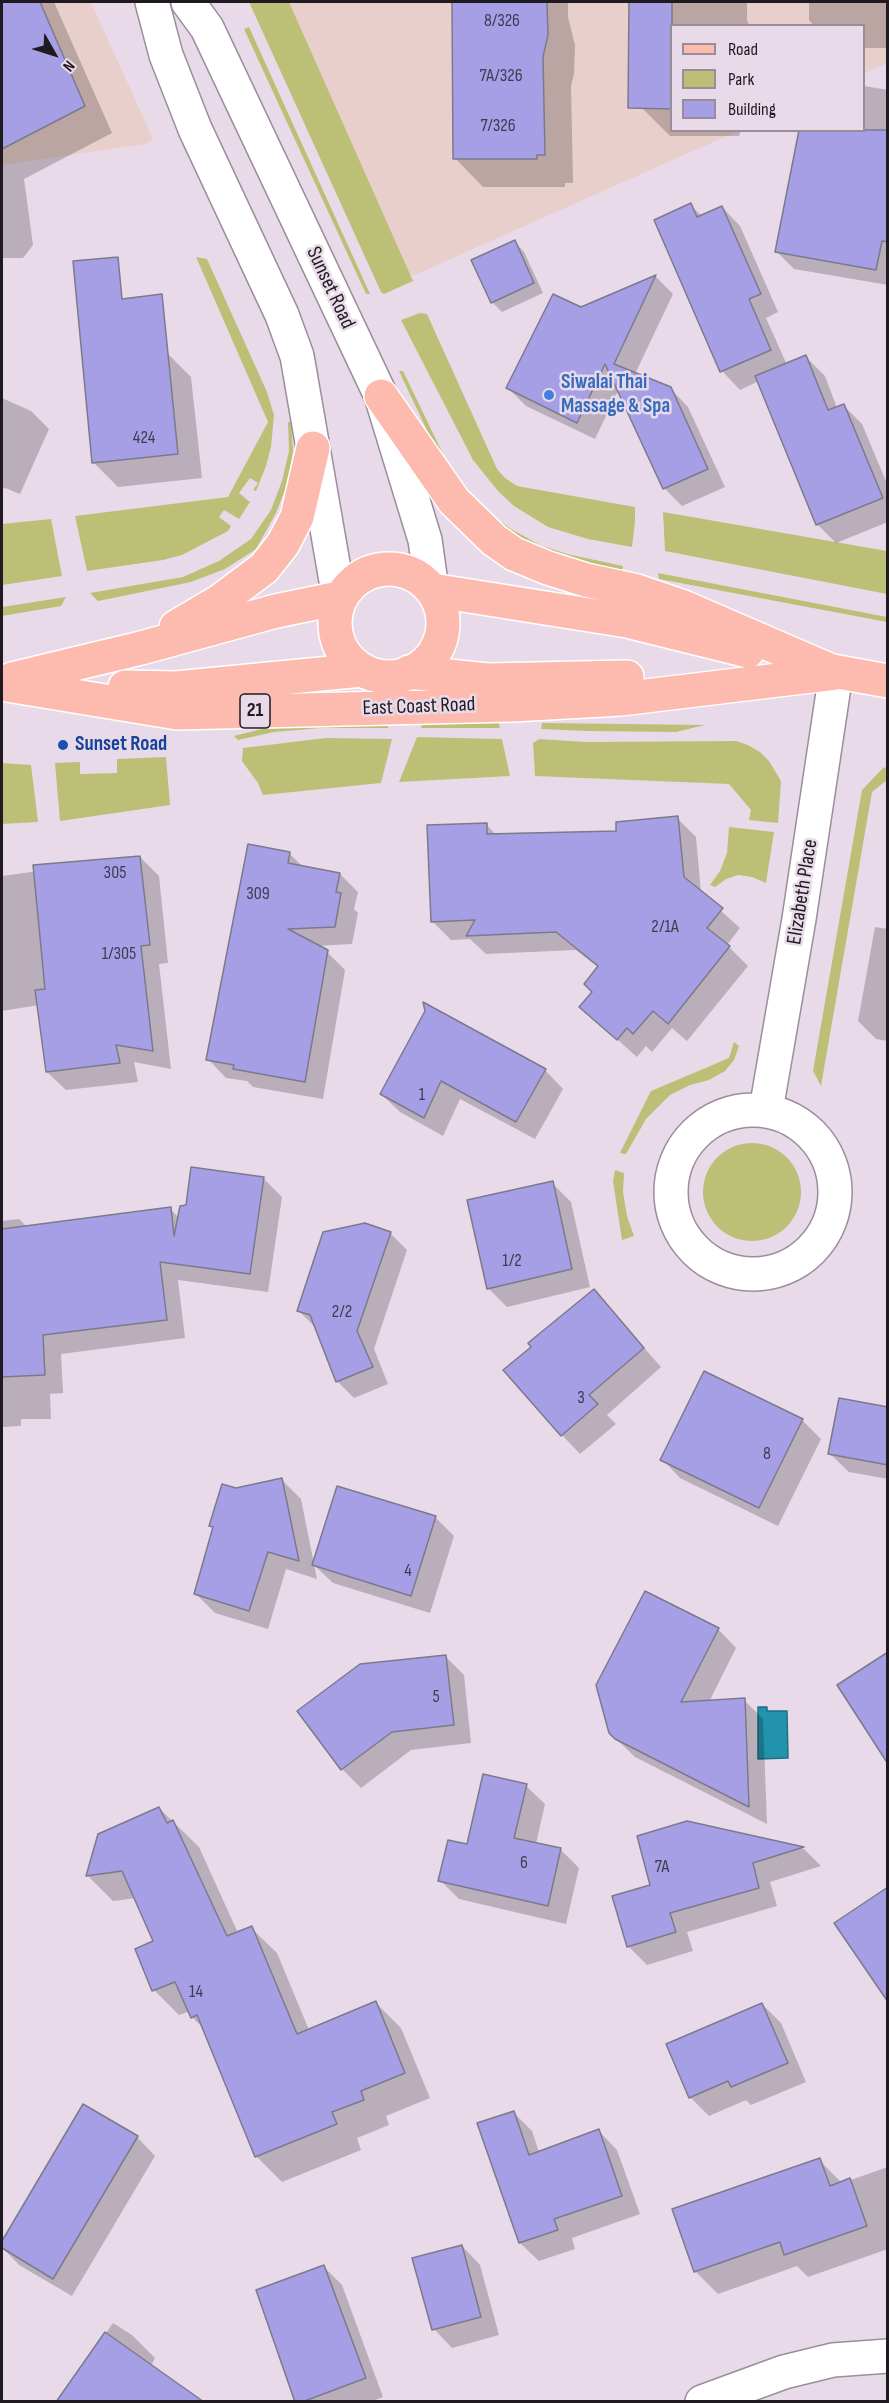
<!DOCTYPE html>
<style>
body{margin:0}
#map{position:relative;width:889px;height:2403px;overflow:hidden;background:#e9daea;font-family:"Sofia Sans Condensed",sans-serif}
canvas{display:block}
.frame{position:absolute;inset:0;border:3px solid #1f1a20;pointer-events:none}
.legend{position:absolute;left:670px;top:24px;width:195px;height:108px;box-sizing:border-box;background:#e9daea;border:2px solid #988d99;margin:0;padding:8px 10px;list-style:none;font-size:18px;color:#1f1a20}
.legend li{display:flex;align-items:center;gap:12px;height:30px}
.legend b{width:30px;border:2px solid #988d99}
.north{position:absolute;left:24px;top:24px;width:60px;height:60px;-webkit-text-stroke:4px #e9daea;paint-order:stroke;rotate:129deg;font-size:16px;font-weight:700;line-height:24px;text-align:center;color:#1f1a20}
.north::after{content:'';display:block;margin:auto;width:21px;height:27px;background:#1f1a20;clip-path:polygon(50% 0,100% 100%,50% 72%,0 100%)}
</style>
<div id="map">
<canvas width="889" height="2403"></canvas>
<div class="frame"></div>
<ul class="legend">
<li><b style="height:8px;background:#fdbbaf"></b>Road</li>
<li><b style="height:16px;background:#bcc076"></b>Park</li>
<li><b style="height:16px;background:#a79fe6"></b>Building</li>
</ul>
<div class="north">N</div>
</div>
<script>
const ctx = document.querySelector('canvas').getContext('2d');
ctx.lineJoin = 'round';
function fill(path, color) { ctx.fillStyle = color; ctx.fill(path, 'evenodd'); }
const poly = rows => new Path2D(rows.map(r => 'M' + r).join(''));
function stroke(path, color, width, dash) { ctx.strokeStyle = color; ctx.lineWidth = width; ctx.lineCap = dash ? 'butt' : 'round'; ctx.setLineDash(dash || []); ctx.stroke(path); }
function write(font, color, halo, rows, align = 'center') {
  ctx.font = font + ' "Sofia Sans Condensed",sans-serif'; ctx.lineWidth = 5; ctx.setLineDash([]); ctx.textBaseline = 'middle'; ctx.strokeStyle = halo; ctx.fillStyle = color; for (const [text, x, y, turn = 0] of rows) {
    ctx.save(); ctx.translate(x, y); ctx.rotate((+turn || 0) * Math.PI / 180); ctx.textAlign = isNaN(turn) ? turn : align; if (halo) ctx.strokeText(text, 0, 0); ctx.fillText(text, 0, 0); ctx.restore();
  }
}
const commercial = poly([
 [2,2,91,2,153,139,146,144,2,165],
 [289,2,887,2,887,63,864,74,864,26,672,26,672,130,738,131,410,277]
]);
const green = poly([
 [249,2,289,2,413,281,384,294,381,292],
 [249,27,370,294,366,294,244,29],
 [196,257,207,259,267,392,274,415,271,447,266,466,256,491,253,490,258,483,250,478,239,493,250,502,239,519,224,510,219,517,231,526,228,531,182,555,163,560,87,571,75,516,228,497,268,422],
 [420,313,427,314,497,469,505,478,517,486,635,507,635,522,632,547,588,539,548,527,514,506,498,491,473,460,401,320],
 [399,371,403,371,444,456,455,474,467,489,496,518,511,529,540,545,567,554,623,566,622,572,566,560,526,543,478,507,440,458],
 [291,421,293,451,288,482,276,513,256,549,225,569,191,582,98,601,90,593,183,577,219,561,251,539,271,510,282,481,289,451,288,422],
 [663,512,887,551,887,594,665,551],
 [51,519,62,576,2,585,2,524],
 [658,573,887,617,887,622,659,579],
 [66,597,61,606,2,616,2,607],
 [423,721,498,721,500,728,421,728],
 [388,722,388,728,321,728,274,732,238,740,234,736,274,726],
 [542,723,705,725,676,732,586,731,541,729],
 [417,737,502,739,510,776,399,782],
 [326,738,392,739,381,783,263,795,258,783,242,761,243,748],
 [539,739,587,742,736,741,748,745,760,752,769,761,781,781,778,823,749,820,751,810,729,784,535,776,533,743],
 [166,757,170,805,60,821,55,763,80,762,80,774,117,773,117,759],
 [2,763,31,765,38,822,2,824],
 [887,767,887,780,872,792,821,1086,813,1071,862,790,883,768],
 [729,827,774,832,766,883,752,877,738,875,726,879,715,887,710,885,720,871,727,853],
 [734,1042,739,1046,734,1060,725,1071,709,1080,690,1085,670,1095,646,1119,626,1154,620,1153,651,1091,729,1058],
 '703 1192a49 49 0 1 1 98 0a49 49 0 1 1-98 0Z',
 [615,1170,624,1173,623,1192,627,1216,634,1236,622,1240,613,1181]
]);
const water = poly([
 [758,1707,767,1707,767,1711,787,1711,788,1758,758,1759,758,1707]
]);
const shadow = poly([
 [2,2,54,2,112,133,24,179,33,245,23,258,2,258],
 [480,2,568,2,568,17,575,45,574,74,571,86,573,183,565,183,565,187,483,187,455,158,480,26],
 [643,2,747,2,747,19,749,26,672,26,643,20],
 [809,2,888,2,888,48,864,48,864,26,814,26,809,20],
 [672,52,672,130,741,130,739,136,670,136,642,108],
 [864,86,888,90,888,285,794,269,777,252,864,130],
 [690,205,702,216,722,207,740,226,778,312,766,318,787,365,806,357,825,376,837,408,843,405,862,424,888,486,888,522,836,543,817,524,759,381,740,390,722,371],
 [515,242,524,252,543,293,502,312,492,302],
 [656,277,673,294,635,374,670,388,688,407,725,487,682,506,664,488,619,389,595,439,526,406,508,388,581,309],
 [167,353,191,377,202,478,118,487,93,462],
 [2,398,31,411,49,429,20,494,5,488,2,489],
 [677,818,696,837,701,893,740,928,727,945,748,966,687,1041,672,1028,652,1052,646,1046,637,1057,581,1007,593,992,599,968,576,950,486,954,470,939,451,940,432,921,486,824,497,836,618,832],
 [289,853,303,867,340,874,358,892,354,909,358,913,352,944,316,946,327,952,345,970,323,1099,253,1087,247,1081,226,1078,208,1059],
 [140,857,159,876,168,963,159,964,171,1069,134,1062,138,1082,66,1090,47,1072,39,1005,2,1011,2,876],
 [875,927,888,929,888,1041,876,1039,858,1021],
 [427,1011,545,1070,563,1089,535,1139,460,1099,443,1136,400,1112,381,1094],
 [263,1178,282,1197,268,1292,178,1280,185,1338,61,1354,63,1393,50,1394,51,1419,21,1419,21,1426,2,1427,2,1221,19,1219,27,1227,170,1209,179,1218],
 [552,1183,571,1202,590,1287,507,1307,488,1288],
 [390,1233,407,1250,374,1349,388,1384,354,1398,337,1381,315,1327,298,1310],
 [594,1291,661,1367,607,1415,616,1424,580,1454,562,1435],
 [888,1408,888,1479,849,1472,830,1454],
 [802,1420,821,1439,778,1526,680,1478,662,1459],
 [282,1480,301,1499,317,1579,286,1569,268,1629,215,1613,196,1594,214,1528,211,1525,236,1490],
 [338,1488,436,1518,454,1536,430,1613,333,1583,314,1565],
 [718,1629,736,1648,709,1702,744,1700,763,1719,767,1824,635,1757,610,1733],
 [446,1657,464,1675,471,1743,411,1750,361,1788,342,1769,299,1711],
 [526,1786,545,1804,536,1844,561,1850,579,1868,566,1924,459,1899,440,1880,468,1846],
 [159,1808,199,1847,238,1933,251,1928,277,1953,309,2030,376,2003,401,2028,430,2098,386,2116,389,2125,357,2138,361,2150,282,2182,256,2156,205,2030,192,2017,190,2011,179,2015,154,1990,155,1941,136,1898,113,1901,88,1876],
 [688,1822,804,1849,821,1866,770,1882,777,1906,687,1932,693,1951,647,1965,628,1946,652,1886],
 [762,2004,781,2023,806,2082,751,2105,746,2100,709,2116,690,2097],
 [84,2106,137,2137,155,2156,72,2296,19,2265,2,2247,2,2244],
 [514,2113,532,2131,539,2152,599,2131,617,2150,640,2214,572,2238,575,2249,539,2261,520,2243,479,2124],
 [819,2160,842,2183,888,2167,888,2249,808,2277,797,2266,718,2294,695,2271],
 [462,2246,480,2265,499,2335,452,2348,434,2329],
 [324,2267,342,2285,383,2397,370,2402,297,2402],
 [113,2323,132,2335,155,2358,151,2366,58,2402]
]);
const building = poly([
 [2,2,40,2,85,106,2,149,2,2],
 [452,2,547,2,548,35,543,57,545,155,537,155,537,159,453,159,452,2],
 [629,2,672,2,672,109,628,108,629,2],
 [799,130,888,130,888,242,882,241,876,270,775,252,799,130],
 [691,203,697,217,722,206,761,294,749,299,771,350,720,372,654,220,691,203],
 [515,240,534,283,491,303,471,260,515,240],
 [118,257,122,299,162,294,178,454,92,463,73,261,118,257],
 [656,275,614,364,671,387,708,469,663,489,605,364,577,423,506,388,553,294,581,307,656,275],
 [806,355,828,410,844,404,883,498,816,525,755,376,806,355],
 [678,816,684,877,723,908,707,928,730,946,668,1024,653,1011,633,1034,627,1028,617,1040,579,1007,592,992,584,984,598,966,556,932,466,936,475,920,431,922,427,825,487,823,487,834,616,831,616,822,678,816],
 [248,844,290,852,288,863,340,873,336,892,341,893,335,927,288,929,328,950,305,1082,233,1069,234,1065,206,1060,248,844],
 [140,856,150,945,141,946,153,1051,116,1045,120,1063,46,1072,35,990,45,989,33,865,140,856],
 [423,1002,546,1069,516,1122,441,1081,424,1118,380,1094,425,1011,423,1002],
 [191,1167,264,1177,250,1274,160,1262,167,1320,43,1335,45,1375,2,1377,2,1229,171,1207,174,1236,180,1206,186,1205,191,1167],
 [553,1181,572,1269,487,1289,467,1200,553,1181],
 [365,1223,391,1232,357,1331,373,1367,336,1382,310,1315,297,1311,323,1232,365,1223],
 [594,1289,644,1348,589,1395,598,1404,561,1436,503,1370,531,1347,528,1343,594,1289],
 [704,1371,803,1419,759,1508,660,1460,704,1371],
 [839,1398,888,1407,888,1465,828,1454,839,1398],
 [282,1478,299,1561,268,1552,249,1611,194,1594,213,1527,209,1526,222,1484,236,1488,282,1478],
 [337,1486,436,1516,411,1596,312,1565,337,1486],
 [645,1591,719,1628,681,1702,745,1698,749,1807,615,1739,609,1733,596,1685,645,1591],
 [888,1652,888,1764,837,1685,888,1652],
 [446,1655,454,1725,392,1732,341,1770,297,1711,360,1664,446,1655],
 [483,1774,527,1784,514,1838,561,1848,548,1906,438,1881,448,1840,467,1844,483,1774],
 [159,1807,167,1823,173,1820,227,1936,252,1926,297,2034,376,2001,405,2073,361,2091,364,2100,332,2112,337,2124,255,2157,197,2015,191,2018,175,1982,152,1991,135,1949,153,1941,122,1871,86,1876,98,1834,159,1807],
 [687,1821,804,1847,753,1863,759,1888,670,1913,676,1932,627,1947,612,1896,650,1885,637,1836,687,1821],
 [888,1887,888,2002,834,1923,888,1887],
 [762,2003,788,2063,731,2087,728,2081,689,2098,666,2044,762,2003],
 [83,2104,138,2136,53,2279,2,2248,2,2241,83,2104],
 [514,2111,529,2155,599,2129,622,2196,554,2219,558,2230,519,2243,477,2123,514,2111],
 [820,2158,830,2186,850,2178,867,2226,784,2255,780,2242,694,2272,672,2209,820,2158],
 [462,2245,481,2317,432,2330,412,2258,462,2245],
 [324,2265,366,2378,302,2402,295,2402,256,2290,324,2265],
 [105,2332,204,2402,56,2402,105,2332]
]);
const street = poly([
 [766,1110,799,919,836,673],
 '671 1192a82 82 0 1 1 164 0a82 82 0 1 1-164 0Z',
 [702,2402,784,2372,833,2360,888,2356]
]);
const secondary = poly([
 [152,2,166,55,195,129,282,315,297,356,339,598],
 [188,2,207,28,381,396,425,540,432,590]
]);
const primary = poly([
 [381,396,454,501,494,540,514,554,548,568,586,580,637,591,681,606,836,673],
 '335 623a54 54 0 1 1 108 0a54 54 0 1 1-108 0Z',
 [432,590,627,621,748,651],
 [176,627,220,601,264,568,283,544,297,517,313,448],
 [816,668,888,681],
 [409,672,488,680,627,677],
 [12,679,141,648,276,611,339,598],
 [2,684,177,713,512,705,621,699,836,673],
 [125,687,176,688,362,670]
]);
const markers = [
 [549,395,6,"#3f7fe0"],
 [63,745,6,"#1a4fb4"]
];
const numberNames = [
 ["8/326",502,21],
 ["7A/326",501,76],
 ["7/326",498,126],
 ["424",144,438],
 ["305",115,873],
 ["309",258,894],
 ["2/1A",665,927],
 ["1/305",119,954],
 ["1",422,1095],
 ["1/2",512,1261],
 ["2/2",342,1312],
 ["3",581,1398],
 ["8",767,1454],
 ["4",408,1571],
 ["5",436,1697],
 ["6",524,1863],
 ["7A",662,1867],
 ["14",196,1992]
];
const shields = [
 [255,711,30]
];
const shieldNames = [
 ["21",255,711]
];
const streetNames = [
 ["Sunset Road",330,288,65],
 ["East Coast Road",419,707,-2],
 ["Elizabeth Place",803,892,-81]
];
const shopNames = [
 ["Siwalai Thai",561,383],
 ["Massage & Spa",561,407]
];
const transitNames = [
 ["Sunset Road",75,745]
];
fill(commercial, '#e9cfcc');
fill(green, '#bcc076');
fill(water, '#2293ad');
stroke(water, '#216f83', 1.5);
fill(shadow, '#0003');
fill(building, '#a79fe6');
stroke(building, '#7b7a8b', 1.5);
stroke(street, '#9b8d9c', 36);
stroke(secondary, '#9b8d9c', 36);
stroke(primary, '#fff', 36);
stroke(street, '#fff', 33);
stroke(secondary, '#fff', 33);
stroke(primary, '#fdbbaf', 33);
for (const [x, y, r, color] of markers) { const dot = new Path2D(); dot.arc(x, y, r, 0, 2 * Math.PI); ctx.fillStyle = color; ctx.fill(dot); stroke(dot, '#e9daea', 2); }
write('18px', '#413b52', null, numberNames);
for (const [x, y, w] of shields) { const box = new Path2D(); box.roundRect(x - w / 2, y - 17, w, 34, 4.5); ctx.fillStyle = '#e9daea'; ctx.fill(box); stroke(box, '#1f1a20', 1.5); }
write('bold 20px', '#1f1a20', null, shieldNames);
write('21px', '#1f1a20', '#e9daea', streetNames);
write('bold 21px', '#366cbe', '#e9daea', shopNames, 'left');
write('bold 21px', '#164399', '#e9daea', transitNames, 'left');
</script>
